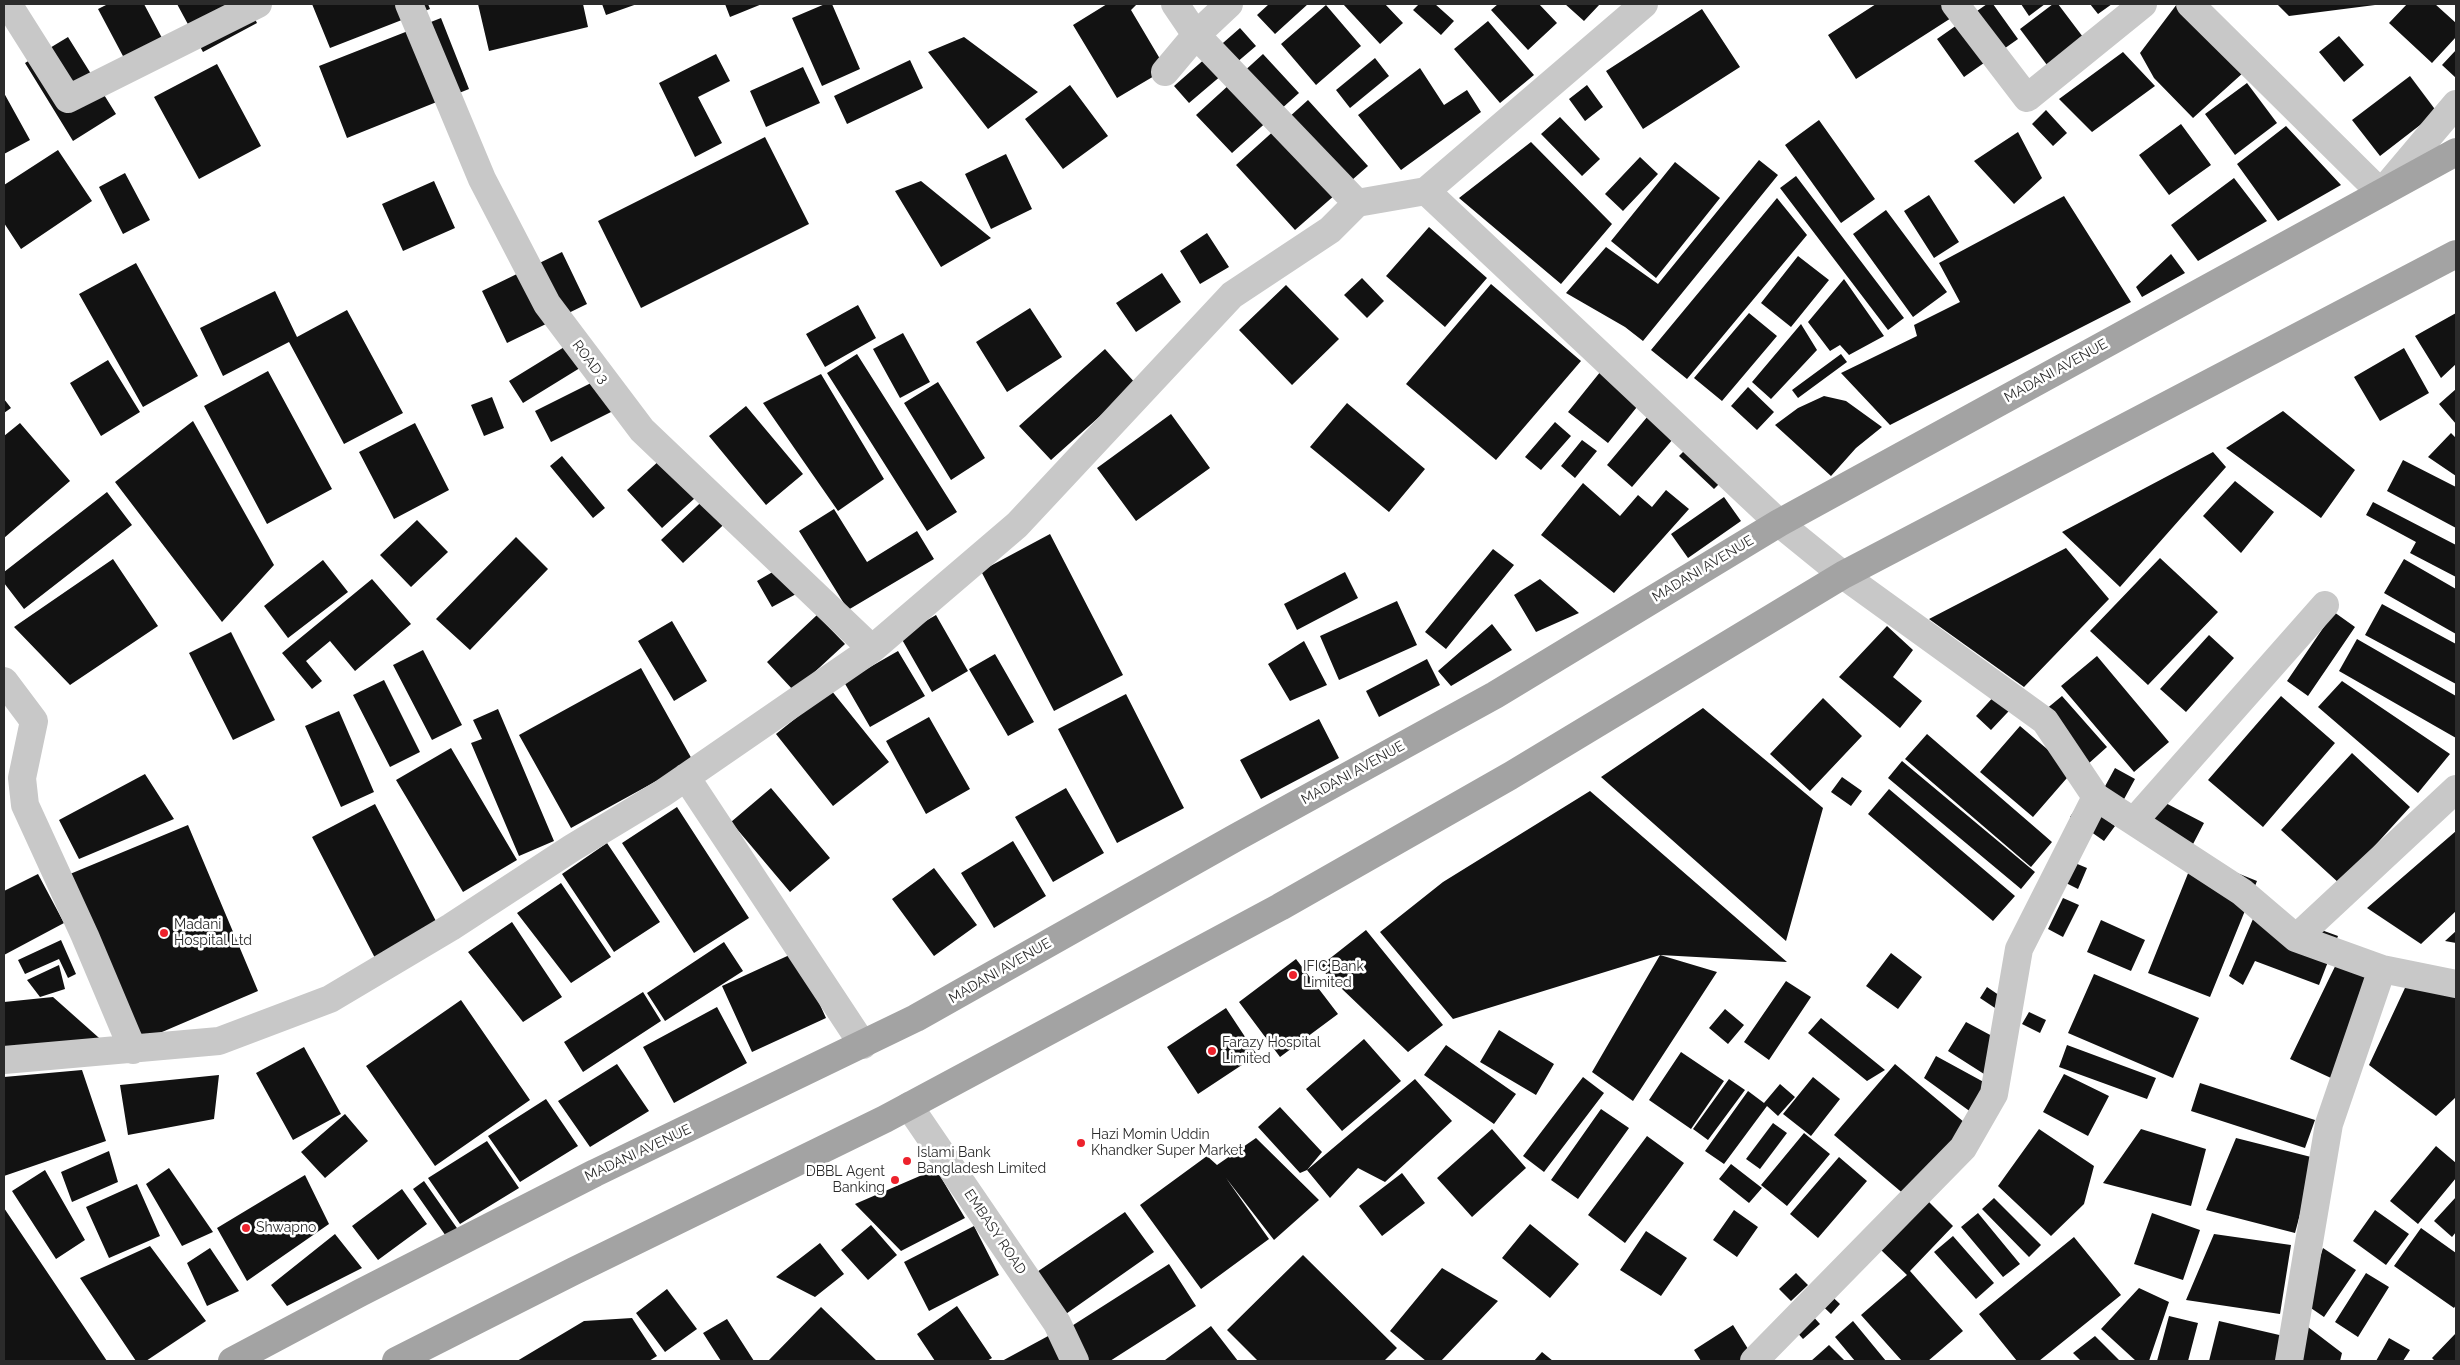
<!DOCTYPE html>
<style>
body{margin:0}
#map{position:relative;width:2460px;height:1365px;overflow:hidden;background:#fff;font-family:Raleway,sans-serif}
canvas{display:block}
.frame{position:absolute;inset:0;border:5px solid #2b2b2b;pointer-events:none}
</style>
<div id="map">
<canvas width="2460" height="1365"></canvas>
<div class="frame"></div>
</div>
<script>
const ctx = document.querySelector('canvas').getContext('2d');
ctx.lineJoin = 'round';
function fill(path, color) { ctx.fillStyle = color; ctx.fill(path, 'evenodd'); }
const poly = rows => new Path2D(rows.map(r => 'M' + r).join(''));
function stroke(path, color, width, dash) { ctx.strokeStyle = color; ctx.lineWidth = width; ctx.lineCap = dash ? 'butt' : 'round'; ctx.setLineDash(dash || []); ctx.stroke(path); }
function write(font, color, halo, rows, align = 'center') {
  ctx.font = font + ' Raleway,sans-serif'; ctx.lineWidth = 5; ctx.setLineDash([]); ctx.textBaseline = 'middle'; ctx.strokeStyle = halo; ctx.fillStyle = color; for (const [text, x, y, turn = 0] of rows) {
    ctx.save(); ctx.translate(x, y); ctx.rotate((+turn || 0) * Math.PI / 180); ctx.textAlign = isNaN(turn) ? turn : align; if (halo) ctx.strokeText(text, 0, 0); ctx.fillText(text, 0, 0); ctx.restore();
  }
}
const building = poly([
 [108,4,144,4,170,53,132,73,98,9],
 [177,4,247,4,257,23,203,52],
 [312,4,428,4,430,9,330,48],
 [478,4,583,4,588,27,489,51],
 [602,4,637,4,606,15],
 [725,4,762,4,730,17],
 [825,4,832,4,860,69,822,86,792,18],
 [1107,4,1137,4,1131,10,1166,69,1117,98,1073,25],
 [1269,4,1308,4,1275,34,1257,15],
 [1343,4,1385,4,1403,23,1380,44],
 [1419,4,1435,4,1454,21,1441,35,1413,10],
 [1498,4,1539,4,1557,23,1528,50,1491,10],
 [1565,4,1600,4,1584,21],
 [1876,4,1973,4,1856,79,1828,35],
 [1987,4,1993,4,2018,39,1964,77,1937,39],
 [2021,4,2045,4,2029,16],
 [2053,4,2058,4,2086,41,2050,69,2020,29],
 [2090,4,2112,4,2098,14],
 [2177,4,2244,72,2193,118,2154,78,2140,53],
 [2277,4,2375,4,2375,5,2289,16],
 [2407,4,2435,4,2456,23,2456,37,2432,63,2389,23],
 [1326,5,1361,46,1316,85,1281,44],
 [1702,9,1740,67,1643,129,1606,71],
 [441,18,469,89,347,138,319,66],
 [1488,21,1534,75,1500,103,1454,49],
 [1240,28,1256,46,1189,103,1174,86],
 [2339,36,2364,65,2344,82,2319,52],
 [68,37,116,114,73,141,25,63],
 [964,37,1038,92,988,129,928,52],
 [2456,50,2456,78,2442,65],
 [2123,52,2155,86,2092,132,2059,99],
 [716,54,730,81,698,97,722,143,695,157,659,83],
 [1263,54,1299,93,1232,153,1196,115],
 [1375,58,1389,76,1350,108,1336,90],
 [910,60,923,88,847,124,834,96],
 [217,64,261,146,199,179,154,97],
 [803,67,820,103,766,127,750,91],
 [1420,68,1444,105,1467,90,1481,112,1401,170,1358,115],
 [2410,76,2437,112,2380,156,2352,120],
 [2247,83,2277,123,2235,155,2205,114],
 [1070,85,1108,136,1063,169,1025,119],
 [1587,85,1603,107,1585,121,1569,99],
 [4,93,30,140,4,154],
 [1308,100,1368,166,1295,230,1236,165],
 [2046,110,2067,133,2053,146,2032,124],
 [1560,117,1600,159,1582,176,1541,134],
 [1819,120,1875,199,1841,223,1785,145],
 [2181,124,2211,165,2169,195,2139,155],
 [2286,126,2341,185,2278,221,2237,164],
 [2018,132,2042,178,2014,204,1974,161],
 [765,137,809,224,641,308,598,221],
 [1531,142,1612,224,1561,284,1459,198],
 [58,150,92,201,21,249,4,223,4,185],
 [1006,154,1032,209,991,229,965,174],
 [1640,157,1658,174,1623,211,1605,194],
 [1759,160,1778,175,1643,341,1625,327,1566,293,1606,247,1658,284],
 [1675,162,1720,198,1656,278,1611,241],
 [125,173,150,220,123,234,99,187],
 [1796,176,1904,318,1888,330,1780,188],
 [2234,178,2267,221,2198,261,2171,225],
 [434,181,455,228,403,251,382,204],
 [921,181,991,238,941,267,895,191],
 [1929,195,1959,242,1934,258,1904,211],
 [2064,196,2131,302,1890,425,1841,373,1917,336,1914,325,1960,302,1939,263],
 [1777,198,1807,235,1687,379,1651,350],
 [1886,210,1947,292,1913,317,1853,234],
 [1429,227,1487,278,1445,327,1386,276],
 [1207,233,1229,267,1200,284,1180,251],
 [562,252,587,304,507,343,482,291],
 [2171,254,2185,273,2142,297,2136,287],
 [1798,256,1829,280,1791,327,1761,303],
 [136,263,198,376,143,407,79,294],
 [1162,273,1181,302,1136,332,1116,303],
 [1362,278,1384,301,1367,318,1344,295],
 [1844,279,1884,336,1849,355,1840,345,1830,351,1808,322],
 [1491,284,1581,361,1496,460,1406,384],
 [1286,285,1339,339,1292,385,1239,330],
 [275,291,297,337,347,310,403,413,344,444,289,342,223,376,200,328],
 [858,305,876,338,825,367,806,334],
 [1030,308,1062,357,1007,392,976,342],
 [1749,313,1777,336,1722,401,1694,378],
 [2456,313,2456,364,2441,378,2415,336],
 [1801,324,1817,350,1771,399,1752,382],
 [903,333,930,382,900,398,873,349],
 [574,341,588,363,523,403,509,381],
 [2404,348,2429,393,2380,421,2354,377],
 [1105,349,1136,384,1051,460,1019,426],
 [857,354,957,512,927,531,827,373],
 [1841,354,1847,362,1798,398,1792,390],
 [108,360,140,412,101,436,70,383],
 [1609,361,1649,392,1608,443,1568,412],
 [268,371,332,489,267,524,204,406],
 [821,374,884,479,838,511,763,403],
 [597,380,613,411,551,442,535,411],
 [938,382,985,458,951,480,904,403],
 [1748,387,1774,412,1757,430,1731,406],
 [2456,389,2456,424,2439,404],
 [1824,396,1846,401,1882,427,1856,448,1831,476,1775,425,1798,408],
 [492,397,504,428,484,436,471,405],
 [4,399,11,408,4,413],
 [1347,403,1425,469,1389,512,1310,447],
 [746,406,803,474,766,505,709,436],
 [1653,410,1679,432,1632,487,1607,465],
 [2283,411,2355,470,2321,518,2226,448],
 [1171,414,1210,468,1136,521,1097,468],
 [193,421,274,565,222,622,115,482],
 [1555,422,1571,436,1541,470,1525,457],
 [20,423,70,481,4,538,4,436],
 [415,423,449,490,394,519,359,452],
 [2451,433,2456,438,2456,476,2428,457],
 [1697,438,1732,471,1714,489,1679,456],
 [1582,440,1597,451,1575,478,1561,466],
 [672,449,707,487,662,528,627,490],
 [2213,452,2226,467,2120,587,2062,532],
 [562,456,605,508,593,518,550,466],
 [2403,460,2456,487,2456,528,2387,491],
 [2235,481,2274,512,2241,553,2203,516],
 [1583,483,1620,516,1638,495,1652,507,1666,490,1689,509,1614,593,1541,535],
 [714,490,736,513,683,563,661,540],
 [107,492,132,525,24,609,4,583,4,572],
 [1724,497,1741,521,1688,558,1671,534],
 [2373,502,2456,545,2456,577,2410,553,2416,542,2366,515],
 [834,509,867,562,917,531,934,559,848,610,799,531],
 [417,520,448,552,411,587,380,555],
 [1050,534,1123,675,1054,711,981,571],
 [516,537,548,569,470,650,436,619],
 [2066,548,2109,599,2024,687,1929,619],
 [1493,549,1514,565,1446,649,1425,632],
 [2160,558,2218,612,2148,685,2090,631],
 [113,559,158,626,70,685,14,627],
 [2404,559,2456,589,2456,634,2384,593],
 [323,560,348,592,288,638,264,606],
 [783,566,798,593,772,607,757,581],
 [1345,572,1358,598,1297,630,1284,604],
 [372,579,411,624,355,671,330,641,306,661,322,681,312,689,282,653],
 [1540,579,1579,613,1536,632,1514,595],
 [1397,601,1417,645,1339,680,1320,636],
 [2382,604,2456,644,2456,684,2365,635],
 [2334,612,2355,627,2308,696,2287,681],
 [817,615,845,644,794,691,767,662],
 [936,615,968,671,932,692,900,636],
 [672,621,707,681,674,701,638,641],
 [1492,624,1512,650,1451,686,1438,671],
 [1887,626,1913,650,1893,677,1922,701,1900,728,1839,677],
 [231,632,275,720,233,740,189,653],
 [2209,635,2234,658,2186,712,2160,689],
 [2357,639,2456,696,2456,738,2339,671],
 [1304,641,1327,685,1290,701,1268,664],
 [423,650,462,725,432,740,393,665],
 [898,651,925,696,870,727,844,682],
 [995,654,1034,722,1008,736,969,669],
 [2097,656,2169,742,2134,772,2061,686],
 [1427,659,1440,685,1379,717,1366,691],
 [641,668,693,761,571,828,519,735],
 [384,680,420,752,390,767,353,695],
 [2342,681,2450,754,2418,793,2318,707],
 [2007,682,2023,696,1991,730,1976,716],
 [831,690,889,762,833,806,776,734],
 [1126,694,1184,808,1117,843,1058,729],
 [2062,696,2107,747,2088,764,2045,710],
 [2281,696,2335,743,2263,827,2208,780],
 [1823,698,1862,736,1810,791,1770,754],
 [1703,708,1823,808,1786,941,1601,777],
 [498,709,554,841,519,856,471,743,482,739,473,720],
 [339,711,374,792,341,807,305,726],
 [929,717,970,789,926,814,886,741],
 [1319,719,1339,758,1261,799,1240,760],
 [2020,726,2073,771,2033,817,1980,772],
 [1927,734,2052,842,2031,867,1905,759],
 [451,748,517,860,463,892,396,780],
 [2352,753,2410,807,2340,884,2281,830],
 [1902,761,2035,872,2021,889,1888,778],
 [2115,768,2135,779,2117,812,2097,801],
 [145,774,174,819,79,859,59,820],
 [1842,777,1862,791,1851,806,1831,792],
 [771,788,830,858,790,892,731,822],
 [1066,788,1104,853,1053,882,1015,817],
 [1889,789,2015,896,1993,921,1868,814],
 [1590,791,1787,962,1660,955,1717,972,1633,1101,1592,1072,1660,955,1453,1019,1380,932,1443,882],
 [2156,798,2204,823,2192,846,2144,821],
 [2081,801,2115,826,2104,841,2070,817],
 [375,804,438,925,375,958,312,837],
 [677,807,749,918,694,953,622,843],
 [188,825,258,991,141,1041,70,874],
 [2456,831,2456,911,2421,944,2367,908],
 [1013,841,1046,896,994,928,961,873],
 [607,843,660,922,614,952,562,874],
 [2195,856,2257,881,2210,997,2148,973],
 [2075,863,2087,868,2078,889,2066,883],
 [934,868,977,925,934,956,892,899],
 [38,874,64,923,4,955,4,891],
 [561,883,611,957,571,983,517,913],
 [2063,898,2079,905,2063,937,2048,929],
 [2258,907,2338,936,2319,985,2255,961,2243,985,2229,976],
 [2101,920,2145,940,2131,971,2087,952],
 [512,922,562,997,523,1022,468,952],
 [1366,930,1443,1025,1408,1052,1319,967],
 [2456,931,2456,943,2445,941],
 [61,940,76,974,68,978,59,959,25,974,18,960],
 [724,942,743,971,665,1021,647,993],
 [2344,948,2385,967,2331,1078,2290,1059],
 [796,952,826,1018,752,1052,722,986],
 [1891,953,1922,977,1898,1009,1866,986],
 [1296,959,1338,1014,1280,1057,1239,1002],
 [59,965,65,989,40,997,27,980],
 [2456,973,2456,1097,2436,1116,2369,1065,2411,975],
 [2094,974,2199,1018,2173,1078,2068,1033],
 [1786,981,1811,997,1769,1060,1744,1042],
 [1987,987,2012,1004,2004,1014,1980,998],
 [643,992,661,1021,583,1072,564,1042],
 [53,997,107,1045,4,1047,4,1002],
 [461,1000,530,1100,435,1166,366,1066],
 [717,1007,747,1063,674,1103,643,1047],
 [1226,1008,1257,1055,1198,1094,1167,1047],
 [1725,1009,1744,1025,1728,1044,1709,1028],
 [2029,1012,2046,1020,2040,1033,2022,1024],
 [1821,1018,1885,1070,1867,1081,1808,1033],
 [1966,1022,2007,1044,1995,1081,1948,1051],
 [1499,1030,1554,1064,1536,1095,1480,1062],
 [1364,1039,1401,1081,1342,1131,1306,1089],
 [1446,1045,1516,1094,1494,1124,1424,1075],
 [2067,1045,2156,1078,2147,1099,2059,1067],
 [304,1047,341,1114,293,1140,256,1073],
 [1681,1052,1724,1081,1691,1129,1649,1100],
 [1936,1056,1991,1086,1975,1115,1924,1078],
 [617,1064,649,1111,590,1147,558,1101],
 [1895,1064,1971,1128,1912,1201,1834,1135],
 [82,1070,106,1141,4,1176,4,1077],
 [2064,1074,2109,1096,2088,1136,2043,1112],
 [219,1075,214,1119,128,1135,120,1085],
 [1583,1077,1604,1093,1544,1172,1523,1156],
 [1813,1077,1840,1099,1811,1136,1783,1114],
 [1415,1079,1452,1121,1385,1182,1358,1168,1330,1198,1307,1170,1300,1173,1258,1127,1280,1107,1322,1152,1307,1170],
 [1729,1079,1745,1090,1708,1140,1693,1129],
 [2200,1083,2315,1120,2305,1148,2191,1111],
 [1780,1084,1795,1097,1778,1116,1767,1106,1724,1164,1705,1151,1748,1091,1764,1103],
 [546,1099,578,1146,520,1182,488,1136],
 [1601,1109,1629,1128,1578,1199,1551,1180],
 [345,1114,368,1141,325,1178,301,1152],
 [1773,1123,1787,1133,1760,1169,1746,1159],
 [1492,1129,1526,1168,1472,1217,1437,1178],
 [2039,1129,2094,1166,2084,1204,2051,1236,1998,1186],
 [2141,1129,2206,1149,2191,1206,2103,1183],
 [1804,1133,1830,1154,1787,1206,1761,1185],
 [1647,1136,1684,1163,1625,1243,1588,1215],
 [1256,1138,1319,1200,1274,1240,1226,1178,1269,1239,1201,1289,1140,1205,1207,1156,1217,1165],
 [2236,1138,2315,1158,2295,1233,2206,1210],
 [487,1141,519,1188,460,1224,428,1178],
 [2436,1146,2456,1163,2456,1178,2418,1224,2390,1201],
 [109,1151,118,1182,72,1202,61,1172],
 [1839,1157,1867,1181,1818,1238,1790,1214],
 [1731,1164,1762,1188,1749,1203,1719,1179],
 [169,1168,213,1232,182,1246,146,1184],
 [936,1169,965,1218,901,1251,855,1204],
 [45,1170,85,1240,56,1259,12,1191],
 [1402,1173,1425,1203,1382,1236,1359,1206],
 [305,1175,329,1224,247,1281,217,1228],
 [424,1181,459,1231,448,1239,413,1189],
 [137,1184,160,1236,109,1258,86,1207],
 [402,1189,427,1224,378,1260,352,1226],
 [2456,1197,2456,1232,2452,1237,2434,1221],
 [1994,1198,2041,1245,2029,1257,1982,1209],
 [1928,1201,1953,1226,1910,1271,1963,1331,1928,1361,1902,1361,1861,1315,1907,1275,1881,1250],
 [4,1208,107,1361,4,1361],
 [1734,1210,1758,1227,1737,1257,1713,1240],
 [2375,1210,2409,1234,2386,1265,2353,1241],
 [1125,1212,1154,1252,1063,1316,1034,1274],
 [1978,1213,2020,1264,2003,1277,1961,1227],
 [2152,1213,2200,1230,2183,1280,2134,1264],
 [1530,1224,1579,1264,1550,1298,1502,1258],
 [871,1225,897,1255,868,1280,841,1250],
 [974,1226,999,1275,929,1311,904,1262],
 [2421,1228,2456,1253,2456,1305,2454,1308,2394,1266],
 [1646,1231,1687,1258,1661,1296,1620,1270],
 [335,1234,362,1268,287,1306,271,1285],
 [2214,1234,2291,1245,2280,1314,2186,1300],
 [1953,1236,1994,1283,1976,1299,1934,1252],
 [2074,1237,2121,1295,2039,1361,2017,1361,1979,1314],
 [820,1243,844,1274,815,1297,776,1277],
 [150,1246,206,1321,146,1361,136,1361,80,1278],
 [210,1248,239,1291,207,1306,187,1263],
 [2323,1248,2356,1270,2324,1317,2305,1304],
 [1303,1255,1397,1348,1384,1361,1258,1361,1227,1330],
 [1169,1264,1196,1306,1110,1361,1088,1361,1067,1329],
 [1442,1268,1498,1301,1441,1361,1426,1361,1390,1331],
 [1796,1273,1808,1285,1791,1301,1779,1289],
 [2366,1273,2389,1287,2358,1337,2335,1322],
 [1821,1286,1840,1304,1831,1314,1812,1296],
 [2139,1288,2169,1302,2149,1361,2136,1361,2101,1329],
 [667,1289,697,1329,665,1352,636,1313],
 [1800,1302,1820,1324,1803,1339,1784,1318],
 [957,1306,992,1358,987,1361,935,1361,917,1334],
 [821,1307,877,1361,768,1361],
 [2169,1316,2198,1323,2188,1361,2157,1361],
 [632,1318,657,1356,649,1361,517,1361,584,1321],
 [727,1319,754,1361,721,1361,703,1333],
 [1853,1321,1886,1361,1855,1361,1835,1337],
 [2219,1321,2288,1337,2282,1361,2209,1361],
 [1733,1325,1755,1360,1701,1361,1694,1350],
 [1211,1326,1238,1361,1166,1361,1165,1360],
 [2308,1327,2342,1353,2340,1361,2302,1361],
 [2456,1333,2456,1361,2435,1361,2432,1358],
 [1050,1335,1065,1361,1002,1361],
 [2095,1336,2120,1361,2081,1361,2073,1353],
 [2389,1338,2410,1350,2403,1361,2376,1361],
 [1829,1345,1845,1361,1811,1361],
 [1542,1352,1553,1361,1534,1361]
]);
const minor = poly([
 [8,4,68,99,258,4],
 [409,4,482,179,547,304,642,430,872,649],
 [1175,4,1196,35,1357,203],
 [1955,4,2027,98,2143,4],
 [2190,4,2381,193,2456,104],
 [1165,72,1196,35,1229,4],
 [1426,191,1779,523,1843,575,2045,721,2096,797,2242,892,2296,938,2382,969,2456,984],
 [4,681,34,721,22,778,25,805,85,936,133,1050],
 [686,777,863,1045],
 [2134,821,2325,605],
 [2296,938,2456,789],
 [4,1060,219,1041,330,999,451,927,572,848,663,793,872,649,1017,525,1232,295,1330,230,1357,203,1426,191,1644,4],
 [909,1106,1057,1323,1075,1361],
 [1754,1361,1963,1148,1994,1094,2019,949,2096,797],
 [2289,1361,2329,1124,2382,969]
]);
const major = poly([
 [232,1361,360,1293,595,1173,916,1018,1235,838,1495,695,1779,523,2456,152],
 [396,1361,574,1271,885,1119,1280,907,1510,776,1843,575,2456,254]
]);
const markers = [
 [164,933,5,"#ed222c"],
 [1293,975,5,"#ed222c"],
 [1212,1051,5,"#ed222c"],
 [1081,1143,5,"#ed222c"],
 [907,1161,5,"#ed222c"],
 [895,1180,5,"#ed222c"],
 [246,1228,5,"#ed222c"]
];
const streetNames = [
 ["ROAD 3",590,362,53],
 ["MADANI AVENUE",2056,371,-29],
 ["MADANI AVENUE",1703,569,-31],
 ["MADANI AVENUE",1353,773,-29],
 ["MADANI AVENUE",1000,971,-30],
 ["MADANI AVENUE",638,1153,-25],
 ["EMBASY ROAD",995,1232,56]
];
const poiNames = [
 ["Madani",174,925],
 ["Hospital Ltd",174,941],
 ["IFIC Bank",1303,967],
 ["Limited",1303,983],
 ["Farazy Hospital",1222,1043],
 ["Limited",1222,1059],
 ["Hazi Momin Uddin",1091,1135],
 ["Khandker Super Market",1091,1151],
 ["Islami Bank",917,1153],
 ["Bangladesh Limited",917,1169],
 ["DBBL Agent",885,1172,"right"],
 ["Banking",885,1188,"right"],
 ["Shwapno",256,1228]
];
fill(building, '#121212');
stroke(minor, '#c8c8c8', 28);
stroke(major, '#a3a3a3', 28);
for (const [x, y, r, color] of markers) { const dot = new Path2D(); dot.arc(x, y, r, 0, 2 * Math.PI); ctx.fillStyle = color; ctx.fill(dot); stroke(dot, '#fff', 2); }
write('14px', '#2b2b2b', '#fff', streetNames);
write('14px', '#2b2b2b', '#fff', poiNames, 'left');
</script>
